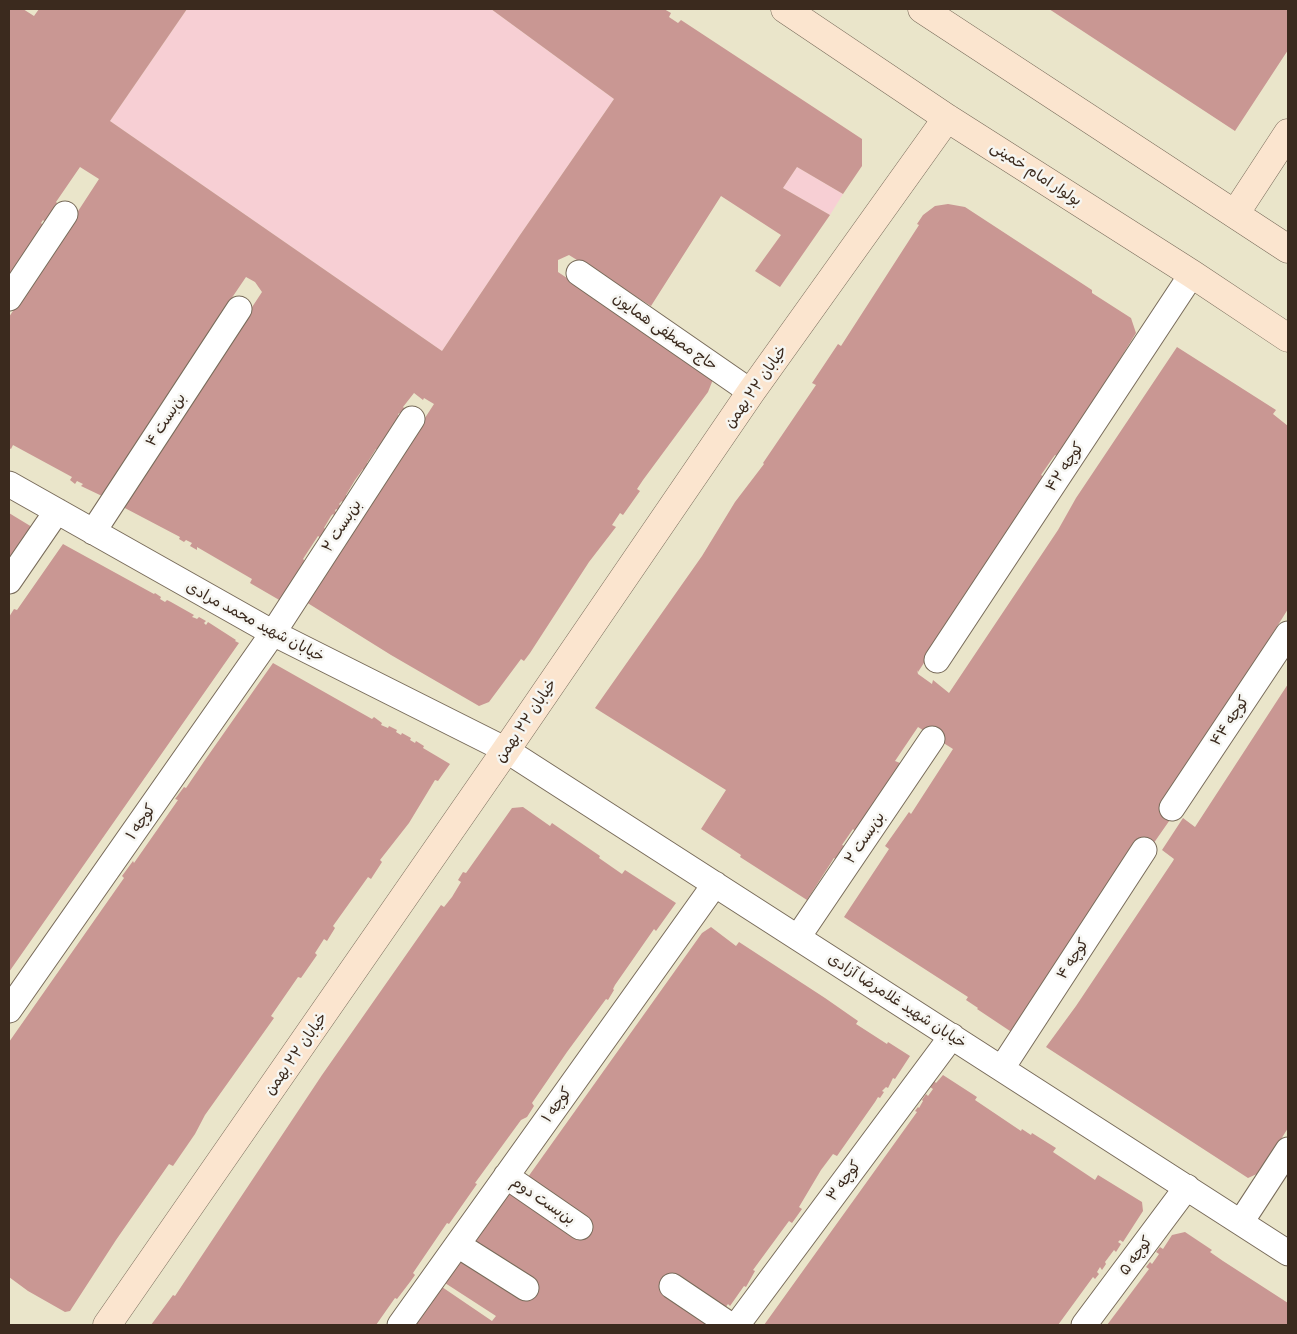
<!DOCTYPE html>
<meta charset="utf-8">
<style>
body{margin:0}
#map{position:relative;width:1297px;height:1334px;overflow:hidden;background:#eae5ca;font-family:Delius,sans-serif}
canvas{display:block}
.frame{position:absolute;inset:0;border:10px solid #3b2a1e;pointer-events:none}
</style>
<div id="map">
<canvas width="1297" height="1334"></canvas>
<div class="frame"></div>
</div>
<script>
const ctx = document.querySelector('canvas').getContext('2d');
ctx.lineJoin = 'round';
function fill(path, color) { ctx.fillStyle = color; ctx.fill(path, 'evenodd'); }
const poly = rows => new Path2D(rows.map(r => 'M' + r).join(''));
function stroke(path, color, width, dash) { ctx.strokeStyle = color; ctx.lineWidth = width; ctx.lineCap = dash ? 'butt' : 'round'; ctx.setLineDash(dash || []); ctx.stroke(path); }
function write(font, color, halo, rows, align = 'center') {
  ctx.font = font + ' Delius,"Playpen Sans Arabic",sans-serif'; ctx.lineWidth = 5; ctx.setLineDash([]); ctx.textBaseline = 'middle'; ctx.strokeStyle = halo; ctx.fillStyle = color; for (const [text, x, y, turn = 0] of rows) {
    ctx.save(); ctx.translate(x, y); ctx.rotate((+turn || 0) * Math.PI / 180); ctx.textAlign = isNaN(turn) ? turn : align; if (halo) ctx.strokeText(text, 0, 0); ctx.fillText(text, 0, 0); ctx.restore();
  }
}
const built = poly([
 [187,9,491,9,614,99,520,235,442,351,110,121],
 [797,167,843,194,830,215,783,188]
]);
const building = poly([
 [9,9,23,9,34,16,39,9,187,9,110,121,442,351,520,235,614,99,491,9,664,9,671,13,669,17,678,23,681,20,862,139,862,166,843,194,797,167,783,188,830,215,780,287,755,271,781,235,721,196,651,306,569,255,558,260,558,272,712,375,712,382,708,392,643,480,637,489,640,491,623,515,620,513,612,525,616,527,589,562,530,653,524,661,521,659,489,702,479,706,391,655,306,602,434,404,424,398,423,400,414,393,403,407,405,409,401,414,399,413,398,415,400,416,378,449,376,449,367,463,369,465,365,471,363,469,355,480,346,495,348,497,344,503,342,501,339,504,342,507,339,511,336,509,335,511,337,513,335,516,333,514,331,516,324,528,327,530,321,538,318,536,303,559,305,561,281,601,250,583,252,579,197,547,197,550,190,546,192,543,186,540,184,542,179,539,180,537,121,506,262,292,255,282,246,277,204,339,187,369,185,368,182,372,185,374,167,399,165,398,102,496,81,486,83,484,77,481,75,484,70,480,72,477,13,445,11,449,9,448,9,317,99,179,80,167,56,202,58,204,45,222,43,220,41,223,43,225,39,232,9,275],
 [1049,9,1288,9,1288,50,1235,131],
 [948,204,965,207,1092,290,1092,293,1131,318,1136,333,1096,398,1057,456,1055,455,1052,459,1041,475,1044,477,957,606,960,608,918,672,917,670,918,674,932,684,933,680,949,693,1058,530,1076,498,1177,347,1276,410,1273,414,1288,426,1288,609,1250,670,1174,814,1151,847,1013,1033,977,1009,978,1008,966,1000,968,997,844,917,889,849,885,846,909,812,911,814,953,749,918,727,895,761,900,763,855,831,853,829,842,845,847,847,839,861,834,858,807,900,740,857,741,855,701,829,726,790,595,708,702,556,735,502,764,464,763,463,816,385,812,383,838,344,841,346,919,225,917,224,923,215,935,206],
 [9,513,32,527,9,560],
 [63,544,154,594,155,593,161,597,160,599,165,602,167,600,171,602,194,615,192,617,195,618,197,619,199,617,206,621,204,623,206,625,208,622,236,640,235,641,239,643,9,972,9,617,14,609,17,610],
 [273,663,372,719,374,717,382,723,381,725,388,728,389,726,397,730,396,732,401,735,402,733,411,738,410,740,415,743,416,741,424,746,423,748,450,764,438,781,435,780,409,823,380,860,382,862,371,879,368,877,333,926,335,928,327,941,324,939,315,953,317,955,301,978,298,977,271,1016,274,1018,205,1115,195,1134,173,1166,169,1164,116,1240,70,1311,65,1312,28,1291,9,1277,9,1042,124,878,122,876,133,861,134,863,178,800,175,799,184,787,186,788,205,760],
 [1288,684,1288,1128,1263,1168,1259,1173,1248,1178,1046,1047,1076,1006,1173,861,1174,859,1162,850,1183,818,1195,827],
 [523,807,550,826,552,823,600,856,599,858,622,874,625,870,676,903,656,931,654,929,615,985,613,989,614,990,608,1000,606,999,567,1052,532,1103,534,1106,527,1117,521,1120,475,1183,477,1184,449,1224,447,1223,413,1273,415,1275,410,1282,397,1299,395,1298,376,1325,151,1325,173,1295,175,1296,322,1075,441,905,444,907,452,897,461,882,458,880,463,872,466,873,512,808],
 [711,927,736,946,739,942,825,998,858,1021,856,1024,887,1044,888,1042,910,1056,895,1079,893,1078,888,1088,886,1087,882,1091,884,1092,880,1098,878,1097,875,1102,837,1156,833,1154,821,1170,799,1207,802,1209,792,1223,789,1221,753,1270,755,1271,746,1287,744,1286,730,1306,728,1304,725,1308,716,1325,415,1325,423,1315,421,1315,442,1287,492,1321,496,1316,445,1283,511,1186,523,1184,702,933],
 [943,1075,977,1097,975,1100,1021,1131,1022,1129,1031,1135,1032,1133,1056,1148,1053,1152,1095,1180,1098,1175,1142,1202,1143,1211,1123,1242,1120,1240,1118,1242,1121,1244,1116,1252,1114,1250,1105,1262,1106,1264,1102,1270,1100,1267,1097,1272,1099,1274,1095,1279,1093,1277,1058,1325,764,1325,917,1112,915,1111,918,1107,919,1108,923,1101,922,1100,926,1094,928,1096,933,1089,930,1087,934,1081,936,1083],
 [1185,1232,1212,1250,1210,1252,1223,1261,1288,1303,1288,1325,1107,1325,1149,1269,1146,1267,1150,1262,1152,1264,1159,1254,1156,1252,1160,1247,1163,1249,1172,1235]
]);
const street = poly([
 [579,273,751,392],
 [9,298,65,214],
 [9,484,273,633,506,750,1288,1253],
 [93,532,239,309],
 [9,581,57,511],
 [937,660,1192,274],
 [1172,808,1288,634],
 [798,937,932,739],
 [9,1010,273,633,412,419],
 [1002,1068,1144,850],
 [506,1176,580,1227],
 [1241,1222,1288,1150],
 [458,1245,526,1288],
 [672,1286,730,1325],
 [400,1325,715,884],
 [737,1325,952,1036],
 [1084,1325,1187,1187]
]);
const secondary = poly([
 [785,9,947,118,1192,274,1288,338],
 [922,9,1288,249],
 [1235,214,1288,133],
 [107,1325,506,750,751,392,947,118]
]);
const streetNames = [
 ["بولوار امام خمینی",1036,174,33],
 ["حاج مصطفی همایون",665,332,35],
 ["خیابان ۲۲ بهمن",756,387,-55],
 ["بن‌بست ۴",166,420,-57],
 ["کوچه ۴۲",1065,467,-56],
 ["بن‌بست ۲",342,526,-57],
 ["خیابان شهید محمد مرادی",255,622,28],
 ["خیابان ۲۲ بهمن",526,721,-56],
 ["کوچه ۴۴",1230,721,-56],
 ["کوچه ۱",141,822,-55],
 ["بن‌بست ۲",865,838,-56],
 ["کوچه ۴",1073,959,-57],
 ["خیابان شهید غلامرضا آزادی",897,1001,33],
 ["خیابان ۲۲ بهمن",296,1054,-55],
 ["کوچه ۱",557,1105,-54],
 ["کوچه ۳",844,1181,-53],
 ["بن‌بست دوم",543,1201,34],
 ["کوچه ۵",1136,1256,-53]
];
fill(built, '#f7cfd4');
fill(building, '#c99793');
stroke(street, '#786b5a', 27);
stroke(secondary, '#786b5a', 29);
stroke(street, '#fff', 25);
stroke(secondary, '#fbe5cf', 28);
write('15px', '#3b2a1e', '#f6f6f2', streetNames);
</script>
